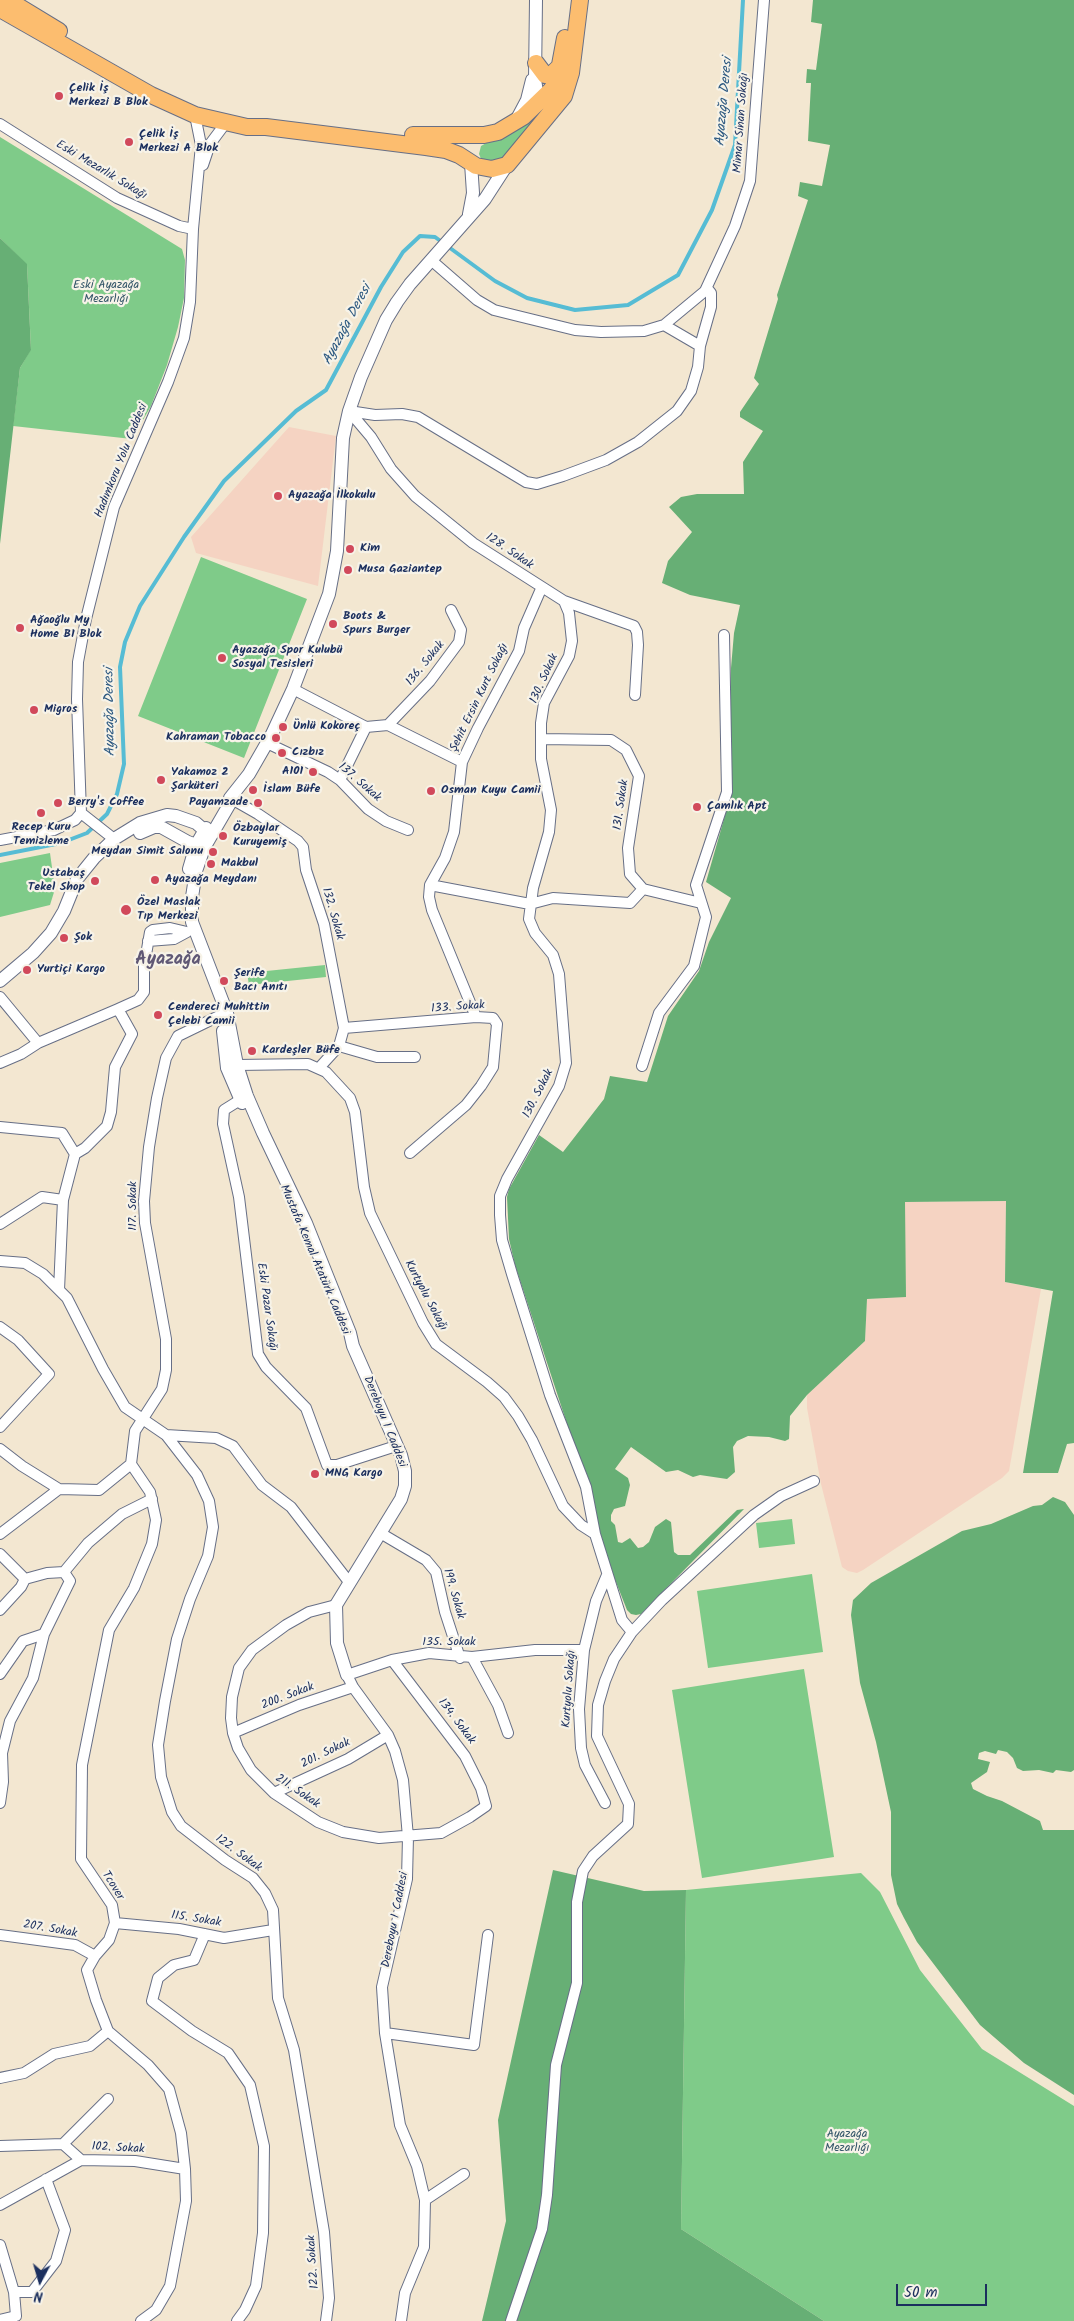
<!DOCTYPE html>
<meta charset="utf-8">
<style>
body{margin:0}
#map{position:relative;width:1074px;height:2321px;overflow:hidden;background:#f3e7d1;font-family:Kalam,sans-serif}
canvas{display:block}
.north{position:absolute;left:15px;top:2256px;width:50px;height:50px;-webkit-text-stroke:4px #f7f3e8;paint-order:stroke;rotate:186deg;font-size:14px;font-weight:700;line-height:20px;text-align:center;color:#1b2f5e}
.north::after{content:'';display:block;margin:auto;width:18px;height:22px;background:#1b2f5e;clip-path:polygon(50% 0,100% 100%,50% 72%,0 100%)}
.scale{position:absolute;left:896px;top:2284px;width:91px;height:22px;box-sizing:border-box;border:2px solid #1b2f5e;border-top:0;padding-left:6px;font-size:15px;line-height:18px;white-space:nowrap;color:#1b2f5e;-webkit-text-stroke:4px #f7f3e8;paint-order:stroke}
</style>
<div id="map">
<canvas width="1074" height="2321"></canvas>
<div class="north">N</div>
<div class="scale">50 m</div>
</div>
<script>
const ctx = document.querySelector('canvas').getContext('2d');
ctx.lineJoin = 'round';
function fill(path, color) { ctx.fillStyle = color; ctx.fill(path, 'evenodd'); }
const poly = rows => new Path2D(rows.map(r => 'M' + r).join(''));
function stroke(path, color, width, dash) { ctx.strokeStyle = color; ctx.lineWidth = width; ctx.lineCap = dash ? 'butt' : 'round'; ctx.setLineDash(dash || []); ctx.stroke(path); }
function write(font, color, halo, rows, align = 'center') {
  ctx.font = font + ' Kalam,sans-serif'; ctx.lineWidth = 4.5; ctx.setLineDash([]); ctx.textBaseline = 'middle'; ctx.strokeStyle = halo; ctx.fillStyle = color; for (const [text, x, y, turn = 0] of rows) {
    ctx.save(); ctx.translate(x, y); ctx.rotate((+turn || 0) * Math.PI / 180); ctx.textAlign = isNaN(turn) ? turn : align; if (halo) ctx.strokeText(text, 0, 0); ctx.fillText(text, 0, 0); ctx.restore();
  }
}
const built = poly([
 [289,427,336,436,318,586,196,553,191,537],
 [1006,1201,1005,1282,1041,1289,1009,1471,1002,1478,863,1570,857,1573,848,1571,842,1567,821,1484,807,1408,807,1395,865,1341,867,1299,906,1296,904,1202]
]);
const green = poly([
 [532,117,537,121,498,163,482,161,479,154,481,146],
 [0,137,182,249,185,260,184,298,178,327,167,365,151,406,132,439,13,426,20,368,31,349,27,265,0,238],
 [201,557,307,599,244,758,138,716],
 [50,853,55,889,50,905,0,917,0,863],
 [325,965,326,977,249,985,247,973],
 [792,1519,795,1544,759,1548,756,1523],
 [812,1574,823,1652,708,1668,697,1591],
 [804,1669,834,1857,702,1878,672,1690],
 [861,1873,880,1892,920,1970,982,2049,1074,2106,1074,2321,824,2321,681,2229,686,1890]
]);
const forest = poly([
 [813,0,1074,0,1074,1443,1067,1444,1058,1473,1023,1473,1053,1291,1005,1282,1006,1201,905,1202,906,1297,867,1299,865,1341,807,1395,790,1416,789,1439,785,1441,769,1437,748,1436,737,1441,733,1447,735,1472,727,1479,700,1475,693,1477,678,1470,666,1472,631,1447,615,1469,628,1478,630,1485,625,1506,614,1509,611,1515,611,1521,615,1525,618,1542,622,1543,630,1538,638,1548,643,1547,649,1542,655,1527,666,1519,671,1522,674,1552,678,1555,690,1555,737,1510,744,1509,641,1614,636,1615,631,1614,627,1610,612,1572,597,1528,588,1477,572,1439,515,1265,509,1239,507,1197,509,1189,539,1135,563,1152,604,1099,610,1076,647,1082,668,1016,699,971,709,942,731,898,706,882,730,798,731,668,734,633,740,605,690,595,662,583,668,561,692,532,669,507,681,497,697,494,744,494,743,462,763,431,740,417,740,412,759,384,754,378,778,299,777,295,808,200,798,196,800,182,822,186,830,145,808,141,811,83,806,83,807,69,816,70,822,24,811,22],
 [0,238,27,264,31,350,20,368,0,544],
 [1053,1497,1065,1502,1074,1515,1074,1770,1071,1772,1056,1770,1053,1773,1039,1770,1023,1771,1017,1768,1013,1758,1007,1752,998,1750,996,1754,985,1751,979,1753,978,1759,990,1762,987,1772,971,1783,973,1789,987,1796,1002,1801,1040,1821,1043,1830,1074,1830,1074,2095,1024,2063,980,2025,917,1942,904,1918,897,1904,891,1875,891,1812,876,1742,860,1683,851,1615,853,1600,871,1583,962,1531,991,1524,1033,1506,1042,1505],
 [553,1870,644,1891,686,1890,681,2229,824,2321,482,2321,506,2221,498,2120]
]);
const stream = poly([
 [0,855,61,843,87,833,107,814,117,794,124,764,120,667,125,642,140,606,184,537,224,481,296,411,326,390,381,287,403,252,420,236,435,237,495,281,527,298,575,310,628,305,678,275,712,210,735,145,743,0]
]);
const minor = poly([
 [0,124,117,198,179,226,193,229],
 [203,165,210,144,225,124],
 [431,260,477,300,494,310,518,316,575,330,601,332,644,331,664,325,705,291,735,226,750,181,764,0],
 [664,325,700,346],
 [349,411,375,415,402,414,418,417,526,482,537,484,563,476,606,460,638,442,677,411,691,391,698,367,700,346,711,307,711,293,707,288],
 [349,411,371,437,391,469,415,496,473,543,564,601,634,626,637,632,638,645,635,695],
 [564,601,569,613,572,641,569,656,544,703,541,723,541,759,551,810,549,832,533,888,529,919,535,933,553,955,559,974,566,1063,559,1086,507,1179,500,1196,500,1215,502,1240,512,1274,550,1395,586,1487,595,1534,622,1620,632,1632,662,1600,754,1515,781,1496,814,1481],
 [293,689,366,727,388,725,462,762],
 [388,725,430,681,459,642,461,630,451,610],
 [542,739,611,740,626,750,639,776,628,848,630,874,643,889,701,903],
 [267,743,328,772,340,780,368,809,386,821,408,830],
 [340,780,366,727],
 [230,798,258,814,298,841,303,847,306,870,324,924,344,1028,339,1046,319,1068],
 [81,813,114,839],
 [0,840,54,830,75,820,81,813,77,699,78,662,86,619,114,507,168,382,184,338,190,302,193,229,201,145,195,115],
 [430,885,530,904,553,898,630,903,643,889],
 [148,941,174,939,187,932],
 [0,997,38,1043,118,1009],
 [476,1017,432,910,429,897,430,885,445,858,454,832,462,762,478,728,519,651,524,628,541,589],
 [344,1028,476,1017,493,1018,497,1024,493,1067,481,1086,466,1105,410,1153],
 [339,1046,377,1057,415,1057],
 [0,1063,21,1054,38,1043],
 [237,1065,308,1064,326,1072,350,1098,355,1112,364,1187,370,1213,423,1323,436,1344,487,1382,504,1397,518,1416,532,1440,563,1506,581,1525,595,1534],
 [642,1066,659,1013,694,966,706,917,696,885,727,792,724,635],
 [240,1100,224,1110,223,1124,239,1197,258,1354,266,1367,306,1408,327,1465,337,1465,396,1446],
 [0,1127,62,1133,75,1154],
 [75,1154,85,1148,107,1126,111,1112,115,1067,132,1034,118,1009,138,1000,144,992,144,966,150,932,153,930,170,928,187,932],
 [0,1224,42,1197,63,1200],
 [0,1261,25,1263,43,1274,67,1298,103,1369,125,1407,166,1435,216,1438,233,1446,262,1485,291,1507,349,1582],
 [59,1290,63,1200,75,1154],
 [0,1327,18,1340,49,1374,0,1427],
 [166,1435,197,1475,209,1501,213,1527,208,1556,190,1599,177,1639,165,1701,158,1745,161,1777,172,1812,181,1826,225,1860,253,1878,265,1893,273,1910,278,1998,294,2050,324,2232,329,2298,326,2321],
 [0,1449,22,1466,59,1489,99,1490,131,1464,135,1431,162,1389,166,1370,166,1339,145,1223,144,1201,149,1147,157,1098,166,1058,178,1036,221,1015],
 [131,1464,150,1492,156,1520,152,1544,134,1588,109,1630,82,1765,81,1859,112,1905,115,1923,109,1940,95,1956,87,1970,96,2000,108,2031,148,2065,169,2089,181,2133,185,2169,186,2201,170,2286,156,2310,141,2321],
 [0,1534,59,1489],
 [382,1534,426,1560,436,1572,445,1612,460,1658],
 [0,1554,25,1579,47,1573,64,1572,70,1581,44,1634,33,1678,10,1721,2,1753,3,1782,0,1803],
 [64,1572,88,1543,122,1514,152,1499],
 [336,1605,309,1612,286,1625,252,1650,239,1668,232,1697,231,1718,233,1733,238,1748,251,1770,274,1793,318,1822,343,1832,379,1838,441,1833,470,1817,486,1806,481,1788,465,1756,392,1660],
 [0,1610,21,1587,25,1579],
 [472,1657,498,1705,508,1733],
 [0,1674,23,1641,44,1634],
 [233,1733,299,1705,353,1687],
 [274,1793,348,1759,388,1735],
 [605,1803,585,1765,581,1748,579,1709,584,1650,596,1601,607,1575],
 [115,1923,179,1929,224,1938,273,1930],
 [205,1934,194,1960,174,1965,158,1978,152,2001,192,2031,228,2053,250,2085,264,2146,263,2233,256,2286,245,2310,237,2321],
 [0,1935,75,1945,95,1956],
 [385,2033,474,2045,488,1935],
 [0,2078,24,2073,54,2054,90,2046,108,2031],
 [63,2144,108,2099],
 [0,2146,63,2144,81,2160],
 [425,2200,464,2174],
 [0,2205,81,2160,135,2161,185,2169],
 [0,2245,14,2292,16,2316,0,2320],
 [14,2292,32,2292,56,2261,65,2230,46,2179],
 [401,2321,405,2293,424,2247,425,2200,417,2166,400,2125,385,2033,382,1987,407,1879,408,1837,403,1780,395,1751,388,1735,353,1687,347,1675,392,1660,429,1653,472,1657,535,1650,584,1650],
 [511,2321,542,2229,547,2195,556,2065,577,1983,577,1902,583,1871,593,1856,628,1824,629,1804,597,1736,598,1705,605,1681,614,1659,632,1632]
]);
const tertiary = poly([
 [536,0,535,80,539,103],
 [518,117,527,100,532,80],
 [469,214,473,193,471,163],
 [140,833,154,827,161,827,188,842,202,847],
 [189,869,196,845,206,828],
 [0,981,33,953,51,933,64,911,77,879,94,858,114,839,140,823,167,815,176,816,196,823,210,835],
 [223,1031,227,1068,242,1103],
 [347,1675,337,1643,336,1605,401,1499,405,1486,405,1471,401,1455,353,1346,350,1333,306,1223,263,1133,247,1096,237,1065,227,1013,192,922,192,897,196,871,204,848,229,805,230,798,249,774,272,734,293,689,329,594,337,551,343,438,349,411,361,377,386,320,397,302,410,284,485,199,507,165]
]);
const primary = poly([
 [8,0,59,31],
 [0,9,151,95,195,115,247,127,266,127,426,147,446,150,459,155,476,166,492,169,507,165,564,96,571,73,580,0],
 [536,63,545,75,551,75,560,66],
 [413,135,484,135,498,132,523,117,551,90,557,81,565,38]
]);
const markers = [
 [59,96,5,"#d1495b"],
 [129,142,5,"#d1495b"],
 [278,496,5,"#d1495b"],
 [350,549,5,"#d1495b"],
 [348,570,5,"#d1495b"],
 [333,624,5,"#d1495b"],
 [20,628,5,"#d1495b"],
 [222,658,5,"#d1495b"],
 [34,710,5,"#d1495b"],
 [283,727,5,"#d1495b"],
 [276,738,5,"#d1495b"],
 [282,753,5,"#d1495b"],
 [313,772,5,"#d1495b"],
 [161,780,5,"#d1495b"],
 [253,790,5,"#d1495b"],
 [431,791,5,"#d1495b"],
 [58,803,5,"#d1495b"],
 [258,803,5,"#d1495b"],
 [697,807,5,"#d1495b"],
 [41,813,5,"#d1495b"],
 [223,836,5,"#d1495b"],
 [213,852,5,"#d1495b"],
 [211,864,5,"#d1495b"],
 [155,880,5,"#d1495b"],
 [95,881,5,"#d1495b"],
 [126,910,6,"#d1495b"],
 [64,938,5,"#d1495b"],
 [27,970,5,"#d1495b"],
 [224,981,5,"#d1495b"],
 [158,1015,5,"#d1495b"],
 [252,1051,5,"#d1495b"],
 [315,1474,5,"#d1495b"]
];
const poiNames = [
 ["Çelik İş",69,89],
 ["Merkezi B Blok",69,103],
 ["Çelik İş",139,135],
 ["Merkezi A Blok",139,149],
 ["Ayazağa İlkokulu",288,496],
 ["Kim",360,549],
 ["Musa Gaziantep",358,570],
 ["Boots &",343,617],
 ["Spurs Burger",343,631],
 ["Ağaoğlu My",30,621],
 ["Home B1 Blok",30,635],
 ["Ayazağa Spor Kulubü",232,651],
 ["Sosyal Tesisleri",232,665],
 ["Migros",44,710],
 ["Ünlü Kokoreç",293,727],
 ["Kahraman Tobacco",266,738,"right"],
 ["Cızbız",292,753],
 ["A101",303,772,"right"],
 ["Yakamoz 2",171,773],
 ["Şarküteri",171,787],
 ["İslam Büfe",263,790],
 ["Osman Kuyu Camii",441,791],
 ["Berry's Coffee",68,803],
 ["Payamzade",248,803,"right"],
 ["Çamlık Apt",707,807],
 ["Recep Kuru",41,828,"center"],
 ["Temizleme",41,842,"center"],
 ["Özbaylar",233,829],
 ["Kuruyemiş",233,843],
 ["Meydan Simit Salonu",203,852,"right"],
 ["Makbul",221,864],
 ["Ustabaş",85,874,"right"],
 ["Tekel Shop",85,888,"right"],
 ["Ayazağa Meydanı",165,880],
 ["Özel Maslak",137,903],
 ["Tıp Merkezi",137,917],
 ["Şok",74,938],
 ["Yurtiçi Kargo",37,970],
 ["Şerife",234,974],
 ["Bacı Anıtı",234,988],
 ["Cendereci Muhittin",168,1008],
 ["Çelebi Camii",168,1022],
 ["Kardeşler Büfe",262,1051],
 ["MNG Kargo",325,1474]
];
const streetNames = [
 ["Mimar Sinan Sokağı",742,123,-86],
 ["Eski Mezarlık Sokağı",101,171,31],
 ["Hadımkoru Yolu Caddesi",122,461,-68],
 ["128. Sokak",509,552,34],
 ["136. Sokak",426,664,-51],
 ["130. Sokak",545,679,-66],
 ["Şehit Ersin Kurt Sokağı",480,698,-64],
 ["137. Sokak",359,783,41],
 ["131. Sokak",622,805,-82],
 ["132. Sokak",332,914,74],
 ["133. Sokak",458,1008,-4],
 ["130. Sokak",539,1094,-63],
 ["117. Sokak",134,1206,-90],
 ["Mustafa Kemal Atatürk Caddesi",314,1260,67],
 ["Kurtyolu Sokağı",425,1296,62],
 ["Eski Pazar Sokağı",266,1307,82],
 ["Dereboyu 1 Caddesi",384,1422,68],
 ["199. Sokak",453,1594,74],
 ["135. Sokak",449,1643],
 ["Kurtyolu Sokağı",570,1689,-86],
 ["200. Sokak",288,1697,-21],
 ["134. Sokak",456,1722,53],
 ["201. Sokak",326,1754,-26],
 ["211. Sokak",297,1792,34],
 ["122. Sokak",238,1854,36],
 ["Tcover",112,1886,58],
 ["115. Sokak",196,1920,9],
 ["Dereboyu 1 Caddesi",396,1920,-79],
 ["207. Sokak",50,1930,10],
 ["102. Sokak",118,2149,3],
 ["122. Sokak",314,2262,-94]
];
const parkNames = [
 ["Eski Ayazağa",106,286],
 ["Mezarlığı",106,300],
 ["Ayazağa",847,2135],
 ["Mezarlığı",847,2149]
];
const waterNames = [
 ["Ayazağa Deresi",725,102,-85],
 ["Ayazağa Deresi",348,325,-62],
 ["Ayazağa Deresi",111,712,-91]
];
const districtNames = [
 ["Ayazağa",168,961]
];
fill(built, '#f5d3c2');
fill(green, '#7fcb89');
fill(forest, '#67af75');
stroke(stream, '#56bcd4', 4);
stroke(minor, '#676f86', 12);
stroke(tertiary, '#676f86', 14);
stroke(primary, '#676f86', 18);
stroke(minor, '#fff', 10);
stroke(tertiary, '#fff', 12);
stroke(primary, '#fcbd6f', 16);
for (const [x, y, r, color] of markers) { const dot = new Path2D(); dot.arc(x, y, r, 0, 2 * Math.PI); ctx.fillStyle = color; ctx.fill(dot); stroke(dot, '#f7f3e8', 2); }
write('bold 12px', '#1b2f5e', '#f7f3e8', poiNames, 'left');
write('12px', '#1b2f5e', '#f7f3e8', streetNames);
write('12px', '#345669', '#f7f3e8', parkNames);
write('italic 14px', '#2d5981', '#f7f3e8', waterNames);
write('bold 18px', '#605875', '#f7f3e8', districtNames);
</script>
